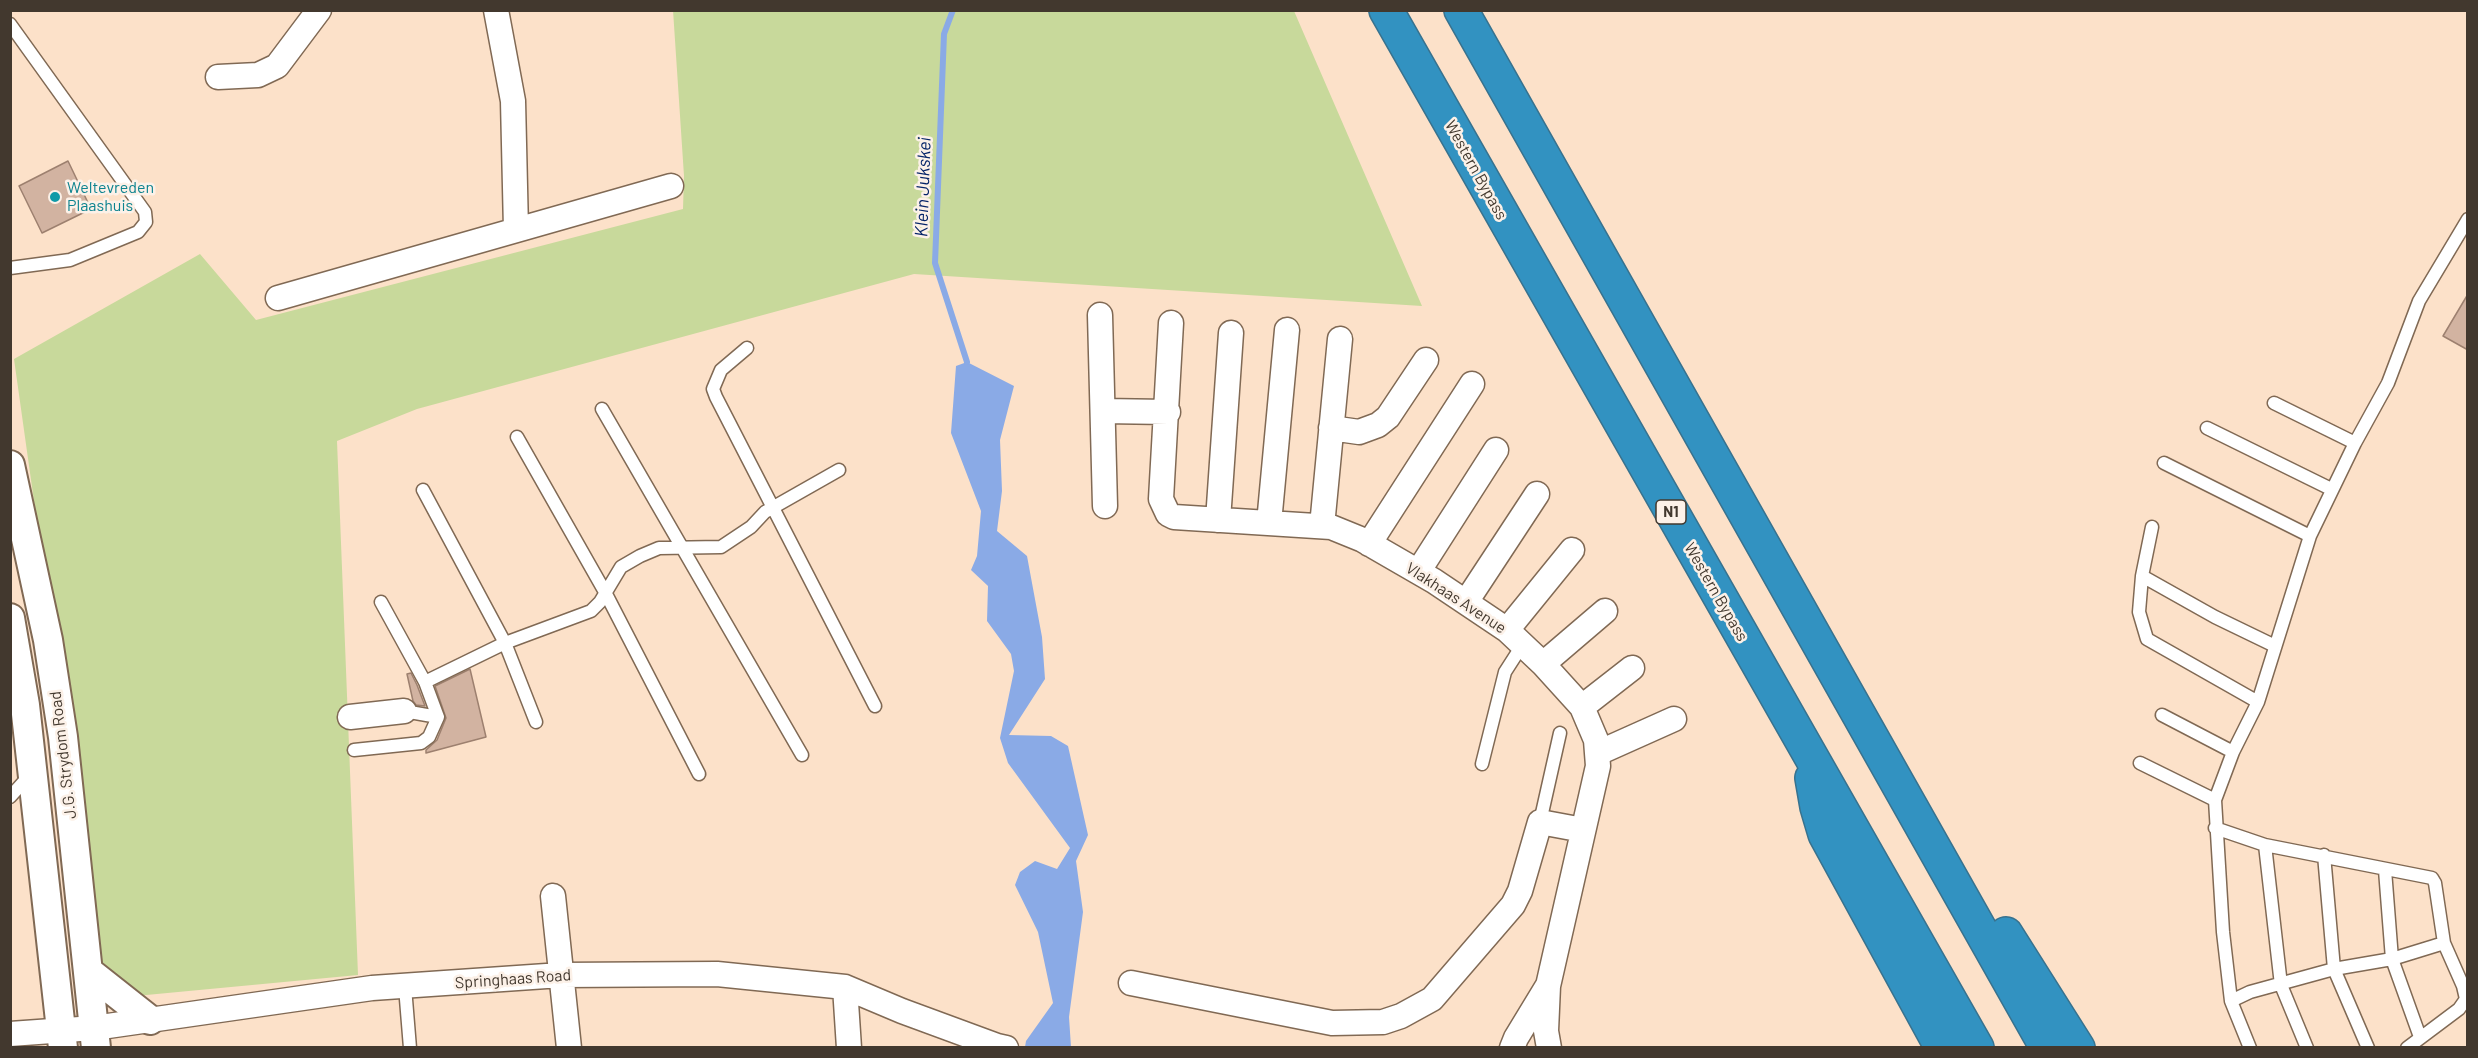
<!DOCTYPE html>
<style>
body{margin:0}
#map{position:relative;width:2478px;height:1058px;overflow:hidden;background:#fce1c9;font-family:Barlow,sans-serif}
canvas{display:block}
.frame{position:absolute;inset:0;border:12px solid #42382e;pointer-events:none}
</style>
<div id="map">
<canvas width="2478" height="1058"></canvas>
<div class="frame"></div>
</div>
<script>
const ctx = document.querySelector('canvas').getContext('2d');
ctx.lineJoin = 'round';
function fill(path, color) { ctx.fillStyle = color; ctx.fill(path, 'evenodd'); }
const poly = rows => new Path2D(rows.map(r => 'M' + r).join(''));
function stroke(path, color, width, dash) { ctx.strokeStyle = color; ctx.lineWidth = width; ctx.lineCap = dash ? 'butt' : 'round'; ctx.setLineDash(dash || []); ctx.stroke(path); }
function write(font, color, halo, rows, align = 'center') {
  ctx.font = font + ' Barlow,sans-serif'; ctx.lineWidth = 5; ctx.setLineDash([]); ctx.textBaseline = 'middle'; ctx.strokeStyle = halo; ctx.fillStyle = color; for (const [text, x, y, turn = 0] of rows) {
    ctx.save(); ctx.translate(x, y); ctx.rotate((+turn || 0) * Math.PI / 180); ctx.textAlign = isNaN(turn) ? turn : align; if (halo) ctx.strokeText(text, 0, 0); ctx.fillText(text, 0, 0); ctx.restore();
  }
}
const green = poly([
 [673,10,1294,11,1422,306,914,274,417,409,337,441,358,975,104,999,14,359,200,254,256,320,683,209,684,176]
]);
const water = poly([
 [967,362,1014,386,1000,440,1002,491,997,531,1027,556,1042,637,1045,679,1009,735,1051,736,1068,746,1088,835,1076,861,1083,912,1069,1017,1071,1047,1025,1047,1026,1041,1053,1003,1038,932,1015,885,1020,872,1035,861,1057,869,1070,848,1008,763,1000,738,1014,671,1011,654,987,621,988,586,971,570,977,556,981,511,951,433,956,366]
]);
const stream = poly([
 [953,10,944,34,935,263,967,362]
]);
const building = poly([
 [68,161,91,209,42,233,19,186,68,161],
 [2468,294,2468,350,2443,336,2468,294],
 [470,669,486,737,426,753,426,750,437,740,446,718,435,686,470,669],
 [411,673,417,685,425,706,416,705,413,701,407,674,411,673]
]);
const service = poly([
 [10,24,145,212,146,222,138,232,70,260,10,268],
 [747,348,721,370,713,389,716,397,875,706],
 [2274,403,2355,443],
 [602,409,802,755],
 [2207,428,2331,489],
 [517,437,605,592,699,774],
 [2164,463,2310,536],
 [423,490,505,643,536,722],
 [2152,527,2142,576,2139,612,2147,639,2258,702],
 [2142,576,2215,617,2275,646],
 [425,682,505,643,591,611,600,602,621,567,640,556,659,548,721,547,751,527,765,512,839,470],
 [404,711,438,717],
 [2162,715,2233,752],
 [354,750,421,743,429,737,438,717,425,682,381,602],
 [2140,763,2215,800],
 [1482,764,1505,672,1523,644],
 [10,797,29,776],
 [1540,822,1560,733],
 [2215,828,2265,845,2432,878,2435,883,2444,943,2463,986,2466,999,2459,1009,2407,1048],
 [2265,845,2281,985,2307,1048],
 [2324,855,2334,969,2368,1048],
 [2385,870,2392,959,2420,1037],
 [405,987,410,1048],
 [2231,1001,2250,992,2334,969,2392,959,2444,943],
 [2250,1048,2231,1001,2223,932,2215,800,2233,752,2258,702,2310,536,2355,443,2388,383,2419,301,2468,219]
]);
const minor = poly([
 [496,10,513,101,516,230],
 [218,77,258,75,277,66,319,10],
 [278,298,671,186],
 [1100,315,1105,506],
 [1171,323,1161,499,1168,514,1174,517,1331,527,1363,540,1434,581,1507,630,1543,664,1582,707,1596,740,1598,766,1548,986,1546,1031,1549,1048],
 [1103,411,1168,412],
 [1331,428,1359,432,1378,425,1388,417,1426,360],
 [1218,520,1231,333],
 [1269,523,1287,330],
 [1322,526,1340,339],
 [1369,544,1472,384],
 [1418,572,1496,450],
 [1466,602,1537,494],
 [1507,630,1572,550],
 [1543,664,1605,611],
 [1582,707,1632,668],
 [350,717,404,711],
 [1598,753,1674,719],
 [553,896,569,1048],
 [1131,983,1332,1023,1383,1022,1401,1016,1432,999,1513,905,1520,891,1540,822,1583,830],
 [845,987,849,1048],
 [10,1034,94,1028,372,988,561,975,717,974,845,987,902,1011,997,1046,1006,1048],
 [1512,1048,1516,1038,1547,987]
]);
const tertiary = poly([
 [10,465,48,640,63,737,96,1048],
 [10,618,25,705,63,1048],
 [88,971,150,1020]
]);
const motorway = poly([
 [1386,10,1977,1048],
 [1461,10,2047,1048],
 [1812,778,1817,807,1825,834,1942,1048],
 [2006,934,2078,1048]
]);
const markers = [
 [55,197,6,"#0f9aa8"]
];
const shields = [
 [1671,512,30]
];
const shieldNames = [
 ["N1",1671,512]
];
const streetNames = [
 ["Western Bypass",1476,170,61],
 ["Western Bypass",1716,592,60],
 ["Vlakhaas Avenue",1456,598,33],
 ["J.G. Strydom Road",63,755,-97],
 ["Springhaas Road",513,979,-4]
];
const cultureNames = [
 ["Weltevreden",67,188],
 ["Plaashuis",67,206]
];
const waterNames = [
 ["Klein Jukskei",923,187,-88]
];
fill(green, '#c8d99b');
fill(water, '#8aaae6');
stroke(stream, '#8aaae6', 6);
fill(building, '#d2b3a1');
stroke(building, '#9d806f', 1.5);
stroke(service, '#806954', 15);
stroke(minor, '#806954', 27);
stroke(tertiary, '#806954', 32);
stroke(motorway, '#38728e', 36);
stroke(service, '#fff', 12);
stroke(minor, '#fff', 24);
stroke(tertiary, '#fff', 28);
stroke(motorway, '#3292c1', 33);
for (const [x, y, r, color] of markers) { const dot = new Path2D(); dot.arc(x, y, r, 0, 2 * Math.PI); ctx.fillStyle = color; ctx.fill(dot); stroke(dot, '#fcf1e8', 2); }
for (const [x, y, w] of shields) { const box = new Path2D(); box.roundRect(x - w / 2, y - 12, w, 24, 4.5); ctx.fillStyle = '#fcf1e8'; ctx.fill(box); stroke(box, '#42382e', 1.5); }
write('bold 15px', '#42382e', null, shieldNames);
write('16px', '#42382e', '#fcf1e8', streetNames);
write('16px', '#0d838f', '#fcf1e8', cultureNames, 'left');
write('italic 18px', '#052468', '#fcf1e8', waterNames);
</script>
